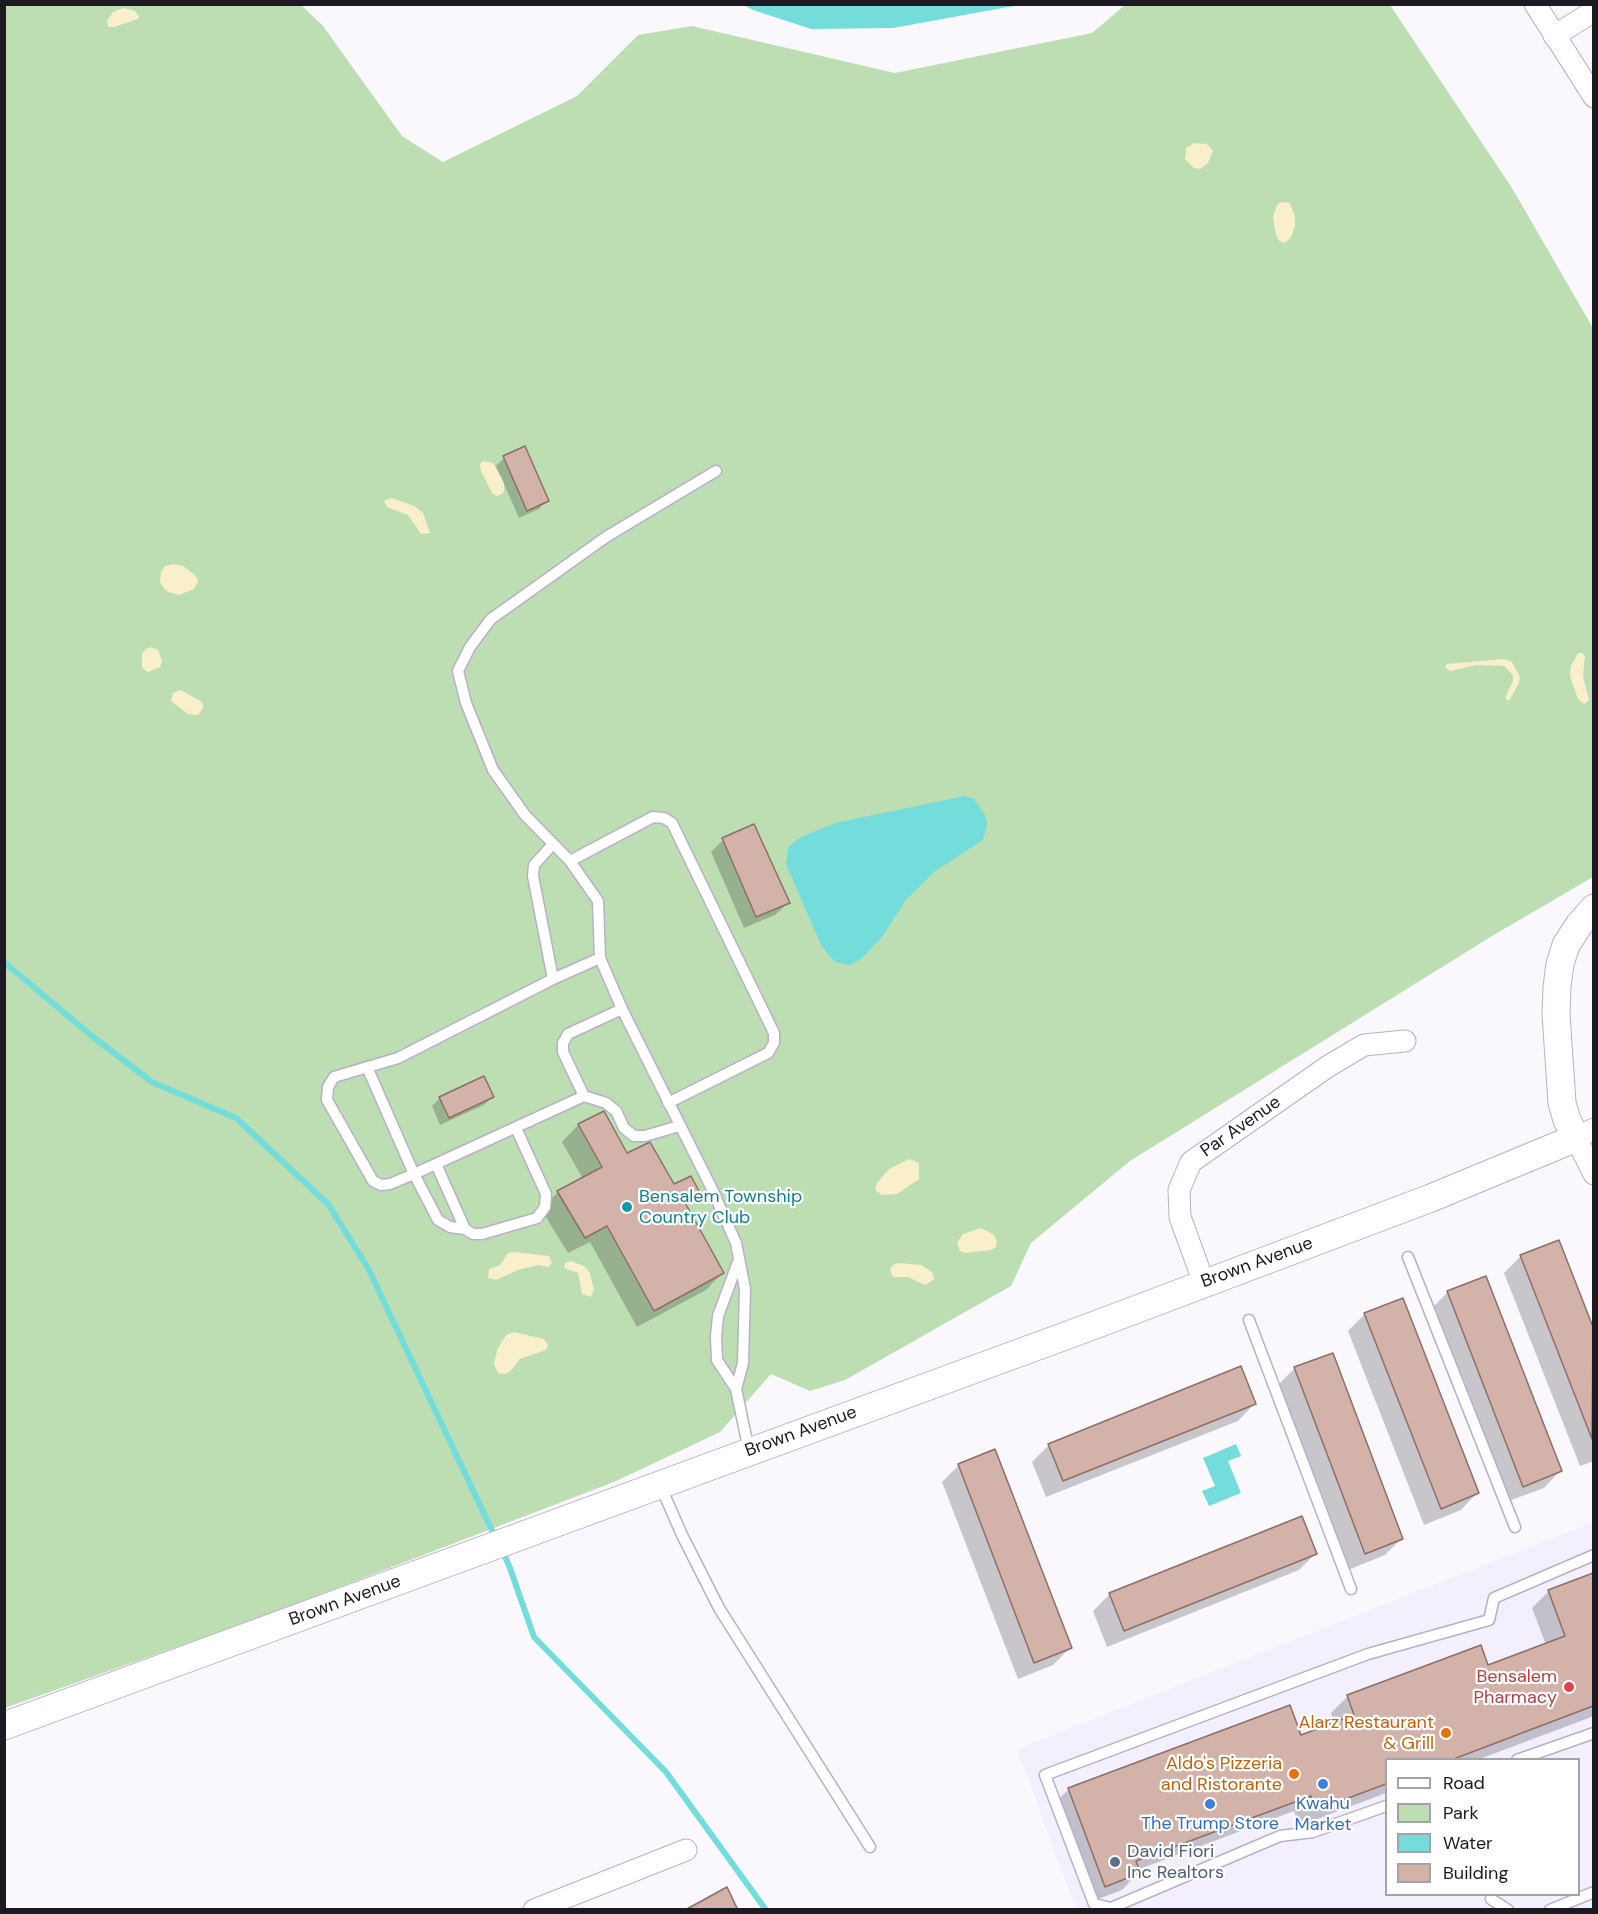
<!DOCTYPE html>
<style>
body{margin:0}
#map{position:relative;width:1598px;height:1914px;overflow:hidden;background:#faf8fd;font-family:"DM Sans",sans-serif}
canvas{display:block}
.frame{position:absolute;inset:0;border:6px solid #1d1923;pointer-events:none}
.legend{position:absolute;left:1385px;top:1758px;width:195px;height:138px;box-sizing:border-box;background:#fff;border:2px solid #a5a3a7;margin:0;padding:8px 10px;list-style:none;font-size:18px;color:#1d1923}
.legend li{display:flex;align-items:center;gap:12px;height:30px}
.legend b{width:30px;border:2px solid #a5a3a7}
</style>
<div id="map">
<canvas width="1598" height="1914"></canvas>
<div class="frame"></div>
<ul class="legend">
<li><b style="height:8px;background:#fff"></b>Road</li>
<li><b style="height:16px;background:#bddeb3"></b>Park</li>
<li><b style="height:16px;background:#74dddc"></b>Water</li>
<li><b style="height:16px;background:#d2b2a9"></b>Building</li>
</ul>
</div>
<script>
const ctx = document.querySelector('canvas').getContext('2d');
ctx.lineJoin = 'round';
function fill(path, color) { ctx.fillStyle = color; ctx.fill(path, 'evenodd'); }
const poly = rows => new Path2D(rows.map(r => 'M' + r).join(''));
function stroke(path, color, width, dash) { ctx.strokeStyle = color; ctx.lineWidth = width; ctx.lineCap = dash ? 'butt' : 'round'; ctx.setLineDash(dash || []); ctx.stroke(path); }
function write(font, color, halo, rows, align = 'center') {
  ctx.font = font + ' "DM Sans",sans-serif'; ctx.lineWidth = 4.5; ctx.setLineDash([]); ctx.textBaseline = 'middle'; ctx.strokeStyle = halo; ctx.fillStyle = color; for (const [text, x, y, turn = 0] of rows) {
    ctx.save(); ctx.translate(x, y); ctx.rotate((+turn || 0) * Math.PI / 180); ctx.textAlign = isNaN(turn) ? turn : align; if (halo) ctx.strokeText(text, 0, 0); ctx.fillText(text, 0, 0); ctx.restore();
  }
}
const built = poly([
 [1593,1522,1593,1909,1076,1909,1017,1749],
 [1386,1760,1578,1760,1578,1894,1386,1894]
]);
const green = poly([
 [4,5,301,5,323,26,402,136,443,162,577,96,638,35,692,26,895,73,1092,33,1125,5,1390,5,1512,188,1593,328,1593,877,1492,936,1130,1161,1031,1243,1011,1286,845,1380,810,1391,771,1374,720,1432,614,1482,272,1613,5,1708]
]);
const sand = poly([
 [124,8,135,11,139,17,138,19,114,27,108,27,107,21,113,12],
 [1194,143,1207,144,1213,151,1208,163,1200,169,1194,168,1185,159,1186,148],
 [1281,202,1290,203,1295,217,1295,226,1291,237,1285,243,1279,241,1276,235,1273,217,1277,205],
 [483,461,493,463,504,482,504,491,501,495,496,496,492,493,481,471,480,464],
 [392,498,414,506,423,513,430,533,421,534,408,515,387,507,384,501],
 [174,564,183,566,196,576,198,581,194,589,179,595,168,592,163,587,160,582,161,572,165,566],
 [151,647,158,650,162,661,160,667,148,672,142,668,142,654,146,649],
 [1578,653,1582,653,1585,656,1583,676,1589,700,1584,704,1578,699,1570,677,1571,666],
 [1504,659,1512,662,1520,677,1519,683,1509,701,1505,698,1513,681,1513,675,1504,666,1476,665,1450,671,1445,667,1447,664],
 [181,690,202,702,203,708,198,715,188,714,171,701,173,693],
 [909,1159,919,1163,919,1179,897,1194,882,1195,875,1190,877,1183,889,1169],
 [981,1228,993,1234,997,1241,996,1247,991,1250,965,1253,960,1251,957,1243,963,1234],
 [514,1252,549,1256,552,1263,549,1267,538,1265,518,1270,496,1280,488,1278,489,1269,500,1265,508,1253],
 [571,1261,584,1266,590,1273,594,1290,591,1297,582,1294,578,1273,564,1268,565,1263],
 [898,1263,921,1265,932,1272,934,1279,925,1285,908,1277,893,1277,890,1270,893,1265],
 [514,1332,544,1339,548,1345,546,1350,520,1359,510,1372,504,1374,498,1373,494,1364,497,1350,506,1335]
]);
const water = poly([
 [744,5,1019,5,893,28,811,29,753,10],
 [965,796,974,799,986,817,987,825,983,840,934,872,906,900,882,937,860,960,849,965,836,962,831,958,821,945,786,864,788,848,792,844,801,837,835,823],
 [1236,1444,1241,1456,1228,1461,1241,1493,1209,1506,1202,1491,1215,1486,1203,1458]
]);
const shadow = poly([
 [504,458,547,500,539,509,519,518,496,466],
 [723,840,788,903,775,915,744,928,711,852],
 [492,1097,484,1105,440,1125,432,1106,440,1098],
 [603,1113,626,1155,674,1186,697,1190,684,1204,722,1273,706,1290,637,1327,590,1242,568,1253,541,1209,558,1192,583,1179,562,1142,578,1125],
 [1558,1242,1594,1331,1594,1461,1580,1466,1504,1273,1521,1256],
 [1448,1292,1560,1471,1544,1488,1506,1502,1431,1309],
 [1365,1314,1477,1493,1461,1510,1424,1525,1348,1331],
 [1295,1368,1402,1538,1385,1555,1348,1570,1278,1385],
 [1254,1404,1238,1421,1046,1497,1032,1462,1049,1445],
 [959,1465,1070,1648,1053,1665,1018,1679,942,1482],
 [1316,1553,1299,1570,1107,1647,1093,1611,1110,1594],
 [1594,1574,1594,1716,1477,1760,1386,1760,1386,1793,1299,1826,1294,1811,1137,1870,1138,1873,1122,1890,1088,1903,1052,1806,1069,1789,1300,1737,1334,1724,1331,1713,1347,1697,1480,1647,1487,1667,1546,1645,1532,1608,1549,1591]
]);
const stream = poly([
 [4,962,93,1037,152,1082,236,1118,328,1204,368,1268,496,1539],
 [502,1550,510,1568,534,1637,666,1772,766,1910]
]);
const building = poly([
 [525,446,549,501,527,511,503,456,525,446],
 [754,824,790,903,756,917,722,838,754,824],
 [484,1076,494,1097,449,1118,439,1097,484,1076],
 [604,1111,627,1153,650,1142,674,1184,691,1176,699,1191,683,1199,724,1273,654,1311,607,1226,585,1238,557,1191,602,1167,578,1124,604,1111],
 [1559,1240,1593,1327,1592,1439,1520,1255,1559,1240],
 [1486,1276,1562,1471,1523,1487,1447,1291,1486,1276],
 [1403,1298,1479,1493,1441,1509,1364,1313,1403,1298],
 [1333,1353,1403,1539,1365,1554,1294,1367,1333,1353],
 [1241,1366,1256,1404,1063,1481,1048,1444,1241,1366],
 [995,1449,1072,1648,1034,1663,958,1464,995,1449],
 [1302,1516,1317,1554,1124,1631,1109,1593,1302,1516],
 [1593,1573,1593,1706,1451,1760,1386,1760,1386,1784,1316,1810,1311,1796,1136,1861,1140,1873,1105,1887,1068,1788,1290,1705,1301,1735,1354,1715,1347,1695,1481,1645,1488,1665,1565,1636,1548,1590,1593,1573],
 [727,1887,738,1910,685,1910,727,1887]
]);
const service = poly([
 [716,471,606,537,491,619,470,647,458,671,466,703,493,770,525,815,570,861,598,901,600,958,622,1009,711,1187,736,1243,745,1289,743,1363,736,1389],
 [570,861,653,817,664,818,672,823,774,1033,774,1043,768,1053,668,1103],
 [553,979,533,876,534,865,553,844],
 [622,1009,568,1034,563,1043,563,1052,584,1096,606,1103,616,1111,624,1128,634,1136,645,1136,679,1126],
 [367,1067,414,1174,438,1220,450,1227,465,1229],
 [584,1096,414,1174,390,1184,381,1185,373,1181,327,1100,328,1087,334,1077,398,1058,553,979,600,958],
 [436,1164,465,1229,473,1234,482,1234,537,1218,545,1207,546,1194,516,1128],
 [1408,1257,1515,1527],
 [738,1262,718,1316,716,1337,717,1360,736,1389,749,1451],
 [1249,1320,1351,1589],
 [660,1485,682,1535,719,1608,870,1847],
 [1517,1760,1594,1733],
 [1491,1899,1508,1910],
 [1111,1908,1094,1904,1045,1775,1368,1654,1489,1620,1494,1598,1594,1555],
 [1112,1910,1111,1908,1280,1836,1313,1832,1386,1806],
 [1550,1910,1594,1892]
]);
const minor = poly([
 [1535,4,1594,97],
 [1554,36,1594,11],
 [1594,1129,1576,1138,1594,1174],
 [1204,1283,1180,1217,1179,1190,1191,1162,1327,1067,1364,1045,1405,1041],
 [534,1910,686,1850]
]);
const tertiary = poly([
 [4,1726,1095,1325,1431,1198,1576,1138,1567,1120,1562,1103,1556,1014,1557,987,1560,964,1566,945,1579,925,1594,908]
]);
const markers = [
 [627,1207,6,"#0f9aa8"],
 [1569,1687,6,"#e0444e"],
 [1446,1733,6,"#e8710a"],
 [1294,1774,6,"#e8710a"],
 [1323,1784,6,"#3f7fe0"],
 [1210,1804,6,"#3f7fe0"],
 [1115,1862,6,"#5c6f8a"]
];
const streetNames = [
 ["Par Avenue",1241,1127,-35],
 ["Brown Avenue",1257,1263,-20],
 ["Brown Avenue",801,1432,-20],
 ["Brown Avenue",345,1601,-20]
];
const cultureNames = [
 ["Bensalem Township",639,1197],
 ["Country Club",639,1218]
];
const healthNames = [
 ["Bensalem",1557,1677],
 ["Pharmacy",1557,1698]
];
const foodNames = [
 ["Alarz Restaurant",1434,1723],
 ["& Grill",1434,1744],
 ["Aldo's Pizzeria",1282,1764],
 ["and Ristorante",1282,1785]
];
const shopNames = [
 ["Kwahu",1323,1804],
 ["Market",1323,1825],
 ["The Trump Store",1210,1824]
];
const serviceNames = [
 ["David Fiori",1127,1852],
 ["Inc Realtors",1127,1873]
];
fill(built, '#f4effd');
fill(green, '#bddeb3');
fill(sand, '#f9efca');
fill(water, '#74dddc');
fill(shadow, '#0003');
stroke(stream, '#74dddc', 6);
fill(building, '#d2b2a9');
stroke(building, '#8d6f67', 1.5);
stroke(service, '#b9afca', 13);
stroke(minor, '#b9afca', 23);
stroke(tertiary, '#b9afca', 29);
stroke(service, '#fff', 10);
stroke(minor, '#fff', 21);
stroke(tertiary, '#fff', 27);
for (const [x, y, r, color] of markers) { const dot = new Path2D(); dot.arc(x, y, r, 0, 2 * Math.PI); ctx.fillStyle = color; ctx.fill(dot); stroke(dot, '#fff', 2); }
write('18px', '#1d1923', '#fff', streetNames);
write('18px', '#0d838f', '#fff', cultureNames, 'left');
write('18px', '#be3a42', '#fff', healthNames, 'right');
write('18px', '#c56008', '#fff', foodNames, 'right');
write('18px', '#366cbe', '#fff', shopNames);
write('18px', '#4e5e75', '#fff', serviceNames, 'left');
</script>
